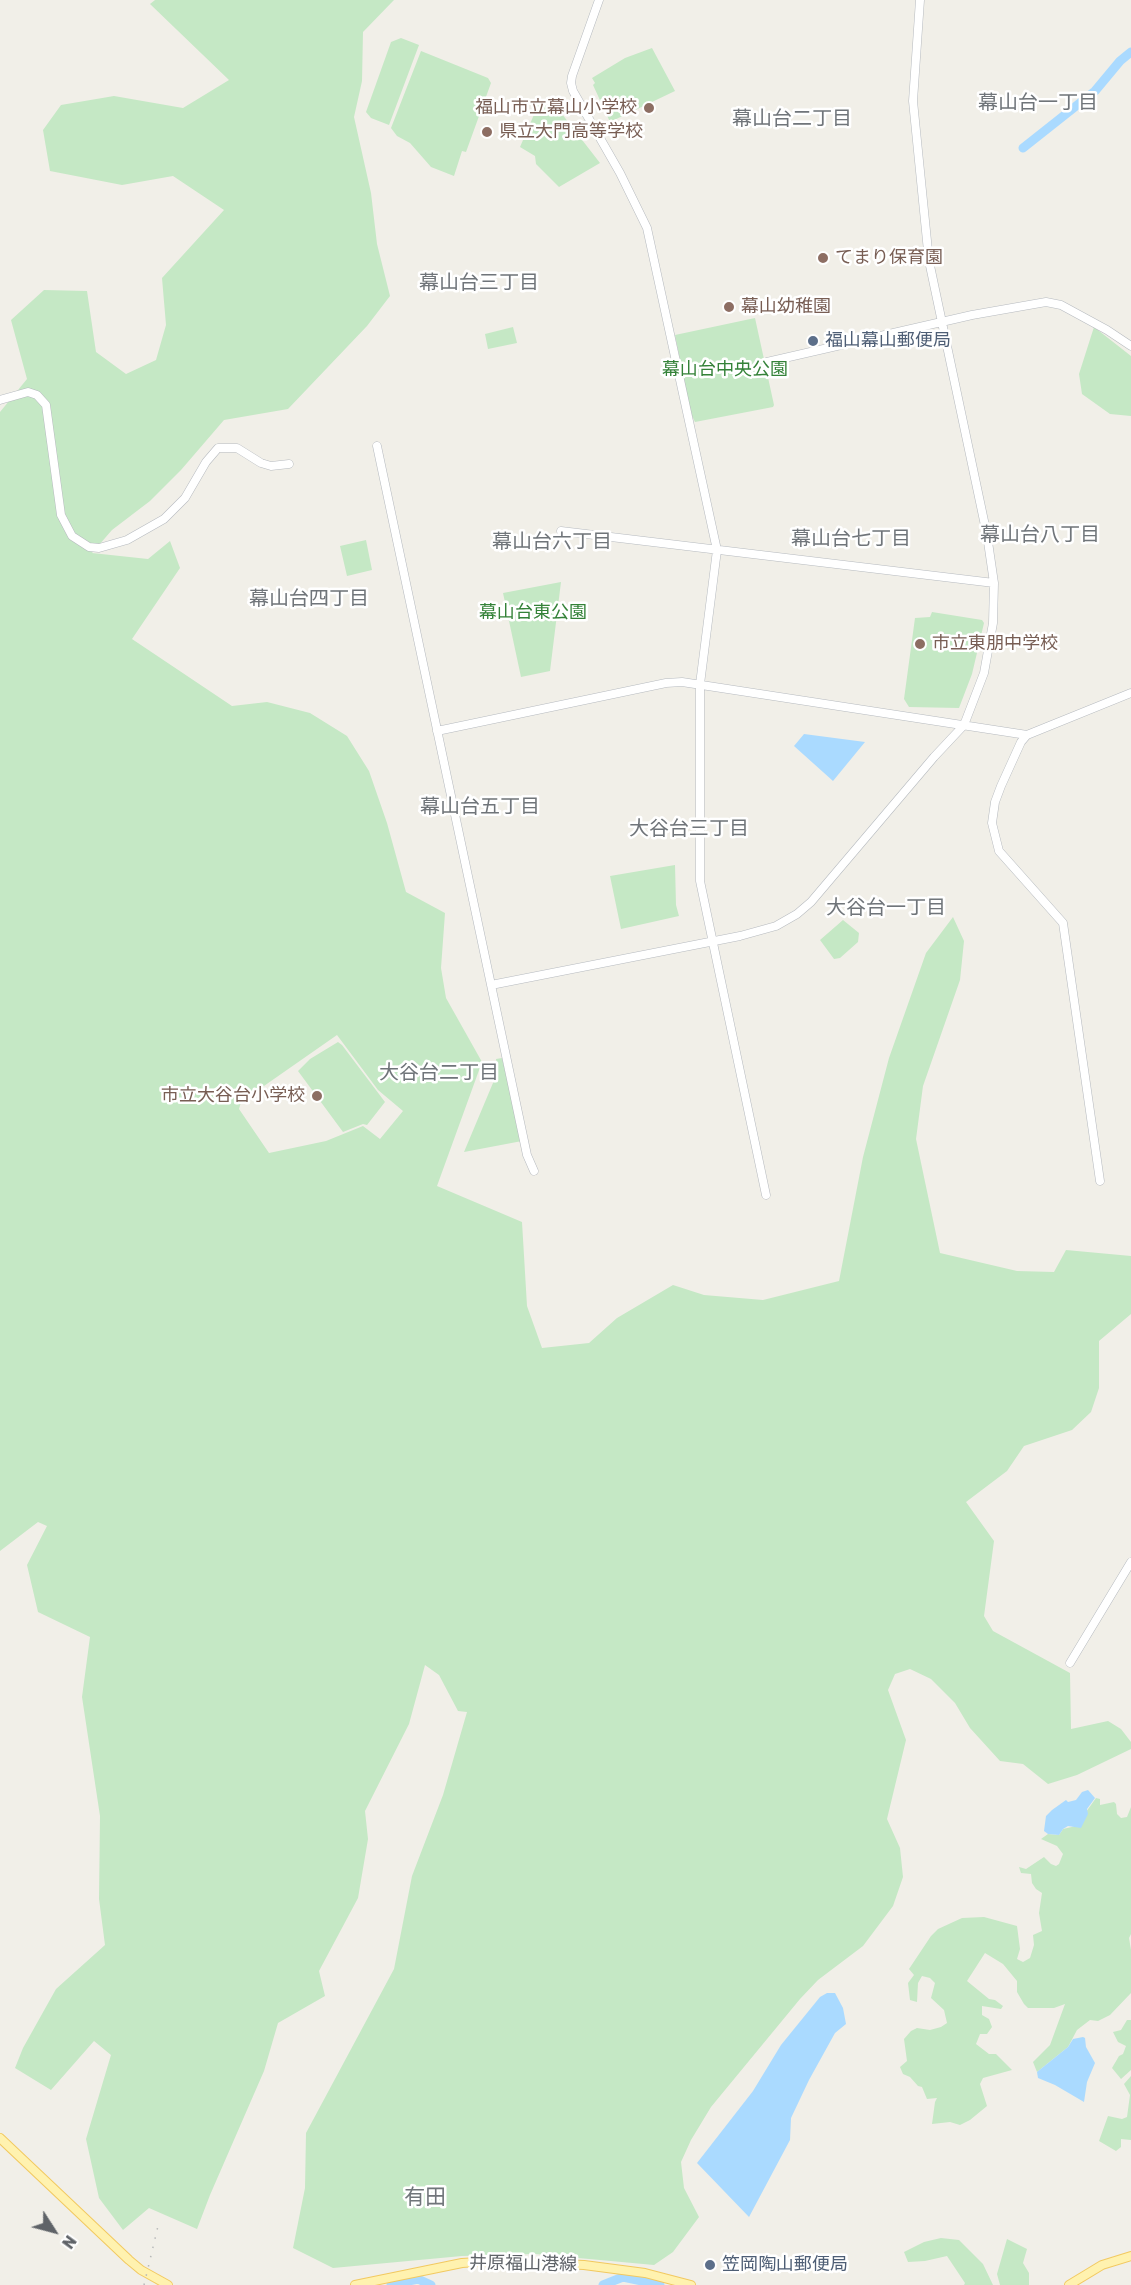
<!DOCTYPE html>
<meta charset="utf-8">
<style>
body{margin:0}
#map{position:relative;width:1131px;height:2285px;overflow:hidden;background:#f1efe8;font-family:Rubik,sans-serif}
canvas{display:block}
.north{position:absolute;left:24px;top:2201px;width:60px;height:60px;-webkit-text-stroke:4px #fff;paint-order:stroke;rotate:126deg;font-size:16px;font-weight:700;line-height:24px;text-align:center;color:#5f6368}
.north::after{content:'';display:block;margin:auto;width:21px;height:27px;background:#5f6368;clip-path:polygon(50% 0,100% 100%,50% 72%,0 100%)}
</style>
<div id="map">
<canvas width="1131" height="2285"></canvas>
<div class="north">N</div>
</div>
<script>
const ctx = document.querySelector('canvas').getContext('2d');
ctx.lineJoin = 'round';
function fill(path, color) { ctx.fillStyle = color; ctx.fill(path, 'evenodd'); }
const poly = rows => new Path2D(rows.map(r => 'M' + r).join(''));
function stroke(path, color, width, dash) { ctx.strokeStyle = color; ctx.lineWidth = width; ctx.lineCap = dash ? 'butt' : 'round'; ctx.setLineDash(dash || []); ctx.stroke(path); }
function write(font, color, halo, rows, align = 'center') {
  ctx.font = font + ' Rubik,"Noto Sans JP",sans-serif'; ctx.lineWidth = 5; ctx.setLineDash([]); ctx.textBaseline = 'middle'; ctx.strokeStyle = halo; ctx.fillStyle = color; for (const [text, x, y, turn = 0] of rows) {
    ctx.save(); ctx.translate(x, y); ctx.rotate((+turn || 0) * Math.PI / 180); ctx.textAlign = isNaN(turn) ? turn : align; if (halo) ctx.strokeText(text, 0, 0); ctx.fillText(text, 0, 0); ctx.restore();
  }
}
const green = poly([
 [155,0,394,0,363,32,362,81,354,117,371,193,377,244,390,296,367,326,288,409,224,420,181,470,150,501,112,530,92,553,148,559,170,541,180,568,132,639,232,706,267,702,310,713,347,736,369,771,387,823,406,892,445,913,441,968,446,998,482,1062,437,1186,522,1222,527,1306,542,1348,589,1343,617,1318,673,1285,704,1295,763,1300,839,1281,863,1157,889,1058,926,953,953,917,964,941,960,980,923,1086,916,1139,940,1253,1017,1271,1054,1272,1066,1250,1131,1256,1131,1314,1099,1341,1099,1388,1091,1412,1072,1430,1024,1446,1007,1471,966,1502,994,1541,984,1616,993,1631,1070,1673,1071,1729,1108,1721,1121,1729,1131,1742,1131,1749,1077,1775,1048,1784,1023,1764,1000,1761,970,1728,955,1703,931,1679,910,1669,895,1674,888,1690,906,1740,887,1819,900,1848,903,1877,893,1906,863,1946,818,1980,800,1999,711,2107,691,2140,681,2162,684,2188,699,2217,673,2252,654,2265,535,2254,462,2256,333,2268,293,2248,305,2188,306,2133,394,1969,412,1876,443,1795,467,1712,458,1711,439,1675,425,1665,409,1724,365,1811,368,1839,358,1898,319,1971,325,1996,278,2023,264,2071,210,2195,197,2229,149,2208,123,2230,99,2198,86,2139,111,2055,94,2041,51,2090,15,2068,23,2048,56,1989,105,1945,99,1899,100,1816,82,1697,90,1637,38,1612,27,1565,47,1526,38,1522,0,1551,0,412,27,379,11,320,44,290,87,291,96,352,126,374,156,360,166,325,162,278,224,210,173,176,122,185,50,171,43,130,61,105,114,96,183,108,229,80,150,4],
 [337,1035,378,1090,403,1111,380,1139,363,1126,326,1141,269,1153,239,1109,241,1102],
 [401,38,419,45,389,125,371,118,366,112,391,42],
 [652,48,675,91,610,122,593,85,595,83,592,78,625,58],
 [421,51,488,78,491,83,466,152,462,151,454,176,431,167,410,143,397,136,391,128],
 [539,103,562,114,600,163,559,187,536,164,535,156,520,147],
 [755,318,774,405,773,407,695,422,691,414,675,335],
 [513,327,517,343,488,349,485,334],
 [1094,327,1131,356,1131,416,1110,414,1082,394,1079,374],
 [366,540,372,570,347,576,340,546],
 [561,582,550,671,521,677,503,593],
 [932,612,982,620,984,623,972,674,959,708,909,707,904,699,915,618,930,617],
 [675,865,676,905,679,916,621,929,610,876],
 [843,920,859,933,858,942,840,958,834,959,820,940],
 [338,1042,342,1045,385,1102,367,1125,363,1124,343,1132,298,1071,310,1059],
 [502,1058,522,1141,464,1152,498,1071,496,1059],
 [1096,1798,1100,1799,1100,1805,1114,1802,1116,1804,1117,1814,1121,1818,1127,1817,1131,1807,1131,1934,1129,1938,1131,1950,1131,1993,1110,2015,1098,2021,1090,2020,1077,2030,1068,2047,1037,2072,1033,2062,1050,2045,1065,2004,1054,2008,1028,2008,1024,2004,1017,1992,1017,1981,1003,1964,985,1953,967,1981,989,1999,995,2000,1003,2006,1001,2009,982,2006,982,2015,989,2019,992,2027,987,2034,980,2034,976,2044,989,2054,996,2054,1012,2070,983,2078,980,2084,987,2106,970,2120,960,2125,950,2122,932,2124,935,2102,937,2098,927,2099,922,2087,918,2086,910,2077,903,2074,900,2067,907,2061,904,2039,911,2031,917,2028,930,2030,941,2027,947,2023,944,2010,931,1998,935,1983,930,1978,922,1976,918,1983,917,2002,910,2000,908,1983,914,1975,909,1969,931,1936,938,1929,962,1918,984,1917,1017,1926,1020,1949,1017,1959,1023,1962,1030,1958,1034,1945,1033,1935,1042,1931,1039,1913,1042,1893,1036,1889,1032,1883,1031,1874,1021,1873,1019,1867,1026,1869,1044,1857,1051,1864,1056,1866,1059,1864,1063,1854,1057,1846,1041,1839,1048,1834,1059,1835,1063,1829,1076,1826],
 [1127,2020,1131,2020,1131,2070,1121,2079,1112,2068,1119,2056,1123,2054,1126,2046,1118,2042,1113,2032,1121,2030],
 [1131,2076,1131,2140,1121,2139,1121,2147,1116,2151,1099,2141,1108,2116,1122,2119,1127,2117,1130,2095,1124,2084],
 [941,2238,959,2240,983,2264,993,2285,964,2285,965,2283,947,2256,925,2261,908,2262,904,2252,924,2242],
 [1007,2239,1027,2249,1023,2263,1029,2273,1029,2285,1000,2285,997,2274]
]);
const water = poly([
 [804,734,865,742,833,781,794,746],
 [1088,1790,1095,1798,1087,1809,1088,1814,1081,1828,1068,1826,1063,1829,1059,1835,1048,1834,1044,1831,1046,1816,1052,1810,1066,1800,1068,1802,1076,1800,1082,1792],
 [827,1993,835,1993,843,2008,846,2024,835,2033,809,2080,791,2118,790,2140,749,2217,697,2163,753,2091,781,2045,820,1997],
 [1083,2037,1085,2038,1086,2047,1095,2063,1087,2082,1084,2102,1055,2085,1038,2078,1037,2072,1068,2047,1073,2039]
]);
const river = poly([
 [1023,148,1095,91,1120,61,1131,52],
 [391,2285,418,2279,431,2285],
 [603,2285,623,2277,660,2285]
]);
const secondary = poly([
 [599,0,572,76,571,83,573,91,620,173,647,228,717,550,700,684,700,881,766,1195],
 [767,362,972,315,1046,302,1061,305,1107,330,1131,346],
 [0,400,28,392,37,395,46,405,61,515,72,536,89,547,99,548,127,540,164,519,185,498,206,462,218,448,237,448,261,463,271,466,289,464],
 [377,446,527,1155,534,1171],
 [561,531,994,583],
 [437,731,666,683,682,682,1027,735,1131,693],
 [1027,735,1021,742,1001,786,995,802,992,823,999,851,1063,923,1100,1181],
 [491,985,740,936,776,926,797,914,811,902,934,757,964,725,984,673,993,623,994,583,987,535,929,261,913,101,920,0],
 [1070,1663,1131,1562]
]);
const primary = poly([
 [0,2138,129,2260,141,2270,168,2285],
 [355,2285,462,2263,493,2261,584,2265,645,2273,691,2285],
 [1069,2285,1102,2265,1131,2256]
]);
const rail = poly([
 [144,2285,158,2226]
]);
const markers = [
 [649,108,6,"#8d6e63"],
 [487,132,6,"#8d6e63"],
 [823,258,6,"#8d6e63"],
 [729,307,6,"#8d6e63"],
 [813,341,6,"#5c6f8a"],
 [920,644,6,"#8d6e63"],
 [317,1096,6,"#8d6e63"],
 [710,2265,6,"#5c6f8a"]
];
const educationNames = [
 ["福山市立幕山小学校",637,108,"right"],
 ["県立大門高等学校",499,132],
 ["てまり保育園",835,258],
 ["幕山幼稚園",741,307],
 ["市立東朋中学校",932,644],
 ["市立大谷台小学校",305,1096,"right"]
];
const serviceNames = [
 ["福山幕山郵便局",825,341],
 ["笠岡陶山郵便局",722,2265]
];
const parkNames = [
 ["幕山台中央公園",725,370],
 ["幕山台東公園",533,613]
];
const streetNames = [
 ["井原福山港線",523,2264,1]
];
const neighbourhoodNames = [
 ["幕山台一丁目",1038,103],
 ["幕山台二丁目",792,119],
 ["幕山台三丁目",479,283],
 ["幕山台八丁目",1040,535],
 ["幕山台七丁目",851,539],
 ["幕山台六丁目",552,542],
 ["幕山台四丁目",309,599],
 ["幕山台五丁目",480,807],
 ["大谷台三丁目",689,829],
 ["大谷台一丁目",886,908],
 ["大谷台二丁目",439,1073]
];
const quarterNames = [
 ["有田",425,2198]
];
fill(green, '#c5e8c5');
fill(water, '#aadaff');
stroke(river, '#aadaff', 9);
stroke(secondary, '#b6babf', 9);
stroke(primary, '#f2c960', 10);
stroke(secondary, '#fff', 8);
stroke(primary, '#fff2af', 8);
stroke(rail, '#b6b7b8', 1.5, [1.5, 8]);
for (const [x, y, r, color] of markers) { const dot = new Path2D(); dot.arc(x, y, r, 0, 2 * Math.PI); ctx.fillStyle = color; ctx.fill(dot); stroke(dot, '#fff', 2); }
write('18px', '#785e54', '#fff', educationNames, 'left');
write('18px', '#4e5e75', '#fff', serviceNames, 'left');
write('18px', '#348238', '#fff', parkNames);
write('18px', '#5f6368', '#fff', streetNames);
write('20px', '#70757a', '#fff', neighbourhoodNames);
write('21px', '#70757a', '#fff', quarterNames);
</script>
